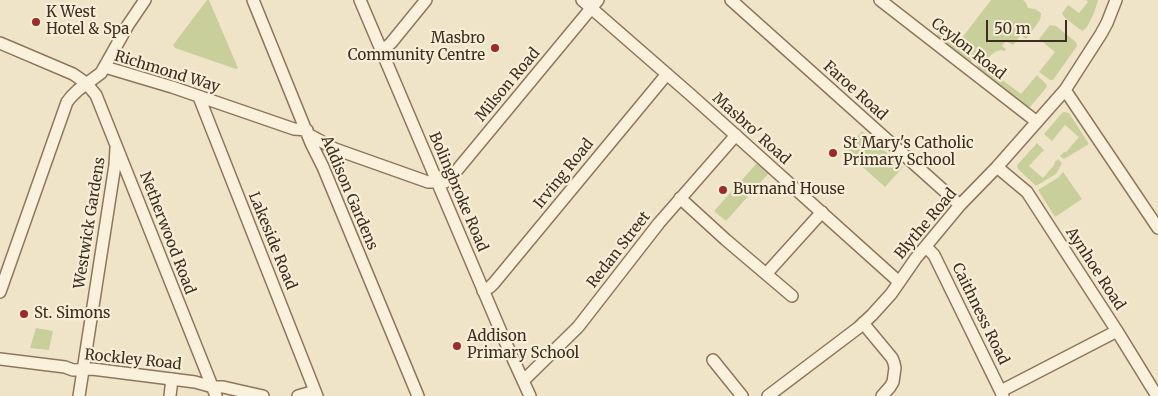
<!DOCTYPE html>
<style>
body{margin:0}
#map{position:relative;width:1158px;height:396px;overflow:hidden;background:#f0e4c8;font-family:Merriweather,serif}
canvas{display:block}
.scale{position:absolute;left:986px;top:20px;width:81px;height:22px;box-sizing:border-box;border:2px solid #3d2e20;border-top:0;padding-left:6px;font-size:15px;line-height:18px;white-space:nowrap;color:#3d2e20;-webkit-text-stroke:4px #f7eed8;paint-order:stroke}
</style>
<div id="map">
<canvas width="1158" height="396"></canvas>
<div class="scale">50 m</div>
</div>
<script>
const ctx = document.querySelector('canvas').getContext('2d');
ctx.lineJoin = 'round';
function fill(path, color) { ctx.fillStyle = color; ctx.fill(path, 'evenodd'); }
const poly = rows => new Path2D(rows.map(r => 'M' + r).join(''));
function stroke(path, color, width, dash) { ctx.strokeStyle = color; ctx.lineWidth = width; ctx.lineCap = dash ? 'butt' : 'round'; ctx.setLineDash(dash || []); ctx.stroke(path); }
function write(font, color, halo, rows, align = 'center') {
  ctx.font = font + ' Merriweather,serif'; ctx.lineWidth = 4.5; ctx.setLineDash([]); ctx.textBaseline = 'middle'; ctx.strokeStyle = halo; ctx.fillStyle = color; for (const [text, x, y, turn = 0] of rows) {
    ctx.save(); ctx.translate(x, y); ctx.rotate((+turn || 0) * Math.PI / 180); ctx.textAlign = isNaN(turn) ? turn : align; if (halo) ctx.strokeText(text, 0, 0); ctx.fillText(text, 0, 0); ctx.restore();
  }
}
const green = poly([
 [207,0,209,0,238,68,236,69,175,48,173,45],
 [991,0,1023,0,1026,3,1028,8,1035,9,1041,13,1041,15,1040,20,1026,39,1021,35,1013,45,1006,41,1002,46,1006,49,1005,51,1001,50,995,52,990,56,989,60,989,66,992,72,1021,94,1037,75,1047,85,1046,88,1030,107,1027,106,978,69,977,66,977,60,969,62,936,36,941,30,958,43],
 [1086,0,1098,0,1094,13,1087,27,1084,30,1082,31,1064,17,1062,13,1068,5,1079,13,1088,2],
 [1050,25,1056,26,1076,42,1077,46,1053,80,1050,80,1039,72,1055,52,1039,39],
 [1064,112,1069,113,1089,144,1064,159,1060,156,1064,152,1066,152,1079,137,1065,125,1052,141,1044,134,1062,113],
 [862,131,903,167,885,187,845,151],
 [1037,143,1044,150,1029,166,1043,178,1055,164,1054,163,1058,159,1062,163,1056,174,1036,186,1018,169,1017,166,1018,164],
 [757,163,769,173,726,221,714,211],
 [1063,172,1082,199,1055,217,1038,190,1059,177],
 [36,328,53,331,49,350,30,348]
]);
const minor = poly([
 [253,0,311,143,323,167,418,396],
 [360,0,504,339,530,396],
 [582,0,692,96,899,282],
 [731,0,960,205],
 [880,0,1037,122],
 [0,43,73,74,86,83,96,95,216,396],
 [382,51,391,43,426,0],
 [105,67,172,87,294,129,307,130],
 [1065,90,1158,228],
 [199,97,317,396],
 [308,134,335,149,428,182,445,182,453,175,598,0],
 [997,167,1027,192,1117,331,1157,396],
 [680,198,726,240,792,296],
 [926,247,934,255,1003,396],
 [766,274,822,212],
 [483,291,490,287,494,283,667,74],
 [0,292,67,102,71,97,78,90,101,73,128,25,145,0],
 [863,323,892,358,894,363,895,368,893,382,890,387,882,396],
 [0,359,65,367,73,370,92,369,195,382,213,387,223,387,263,396],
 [713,360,742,396],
 [523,381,578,327,659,223,736,135],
 [1001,391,1117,331],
 [79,396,115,165,116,148],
 [170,396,172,379],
 [298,396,315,391],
 [768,396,858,328,872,315,891,294,916,258,960,205,997,167,1065,90,1101,34,1107,23,1116,0]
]);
const markers = [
 [36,22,5,"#9e2a2b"],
 [495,48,5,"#9e2a2b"],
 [833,153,5,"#9e2a2b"],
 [723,190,5,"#9e2a2b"],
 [24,314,5,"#9e2a2b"],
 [457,346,5,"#9e2a2b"]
];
const poiNames = [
 ["K West",46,13],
 ["Hotel & Spa",46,30],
 ["Masbro",485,39,"right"],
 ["Community Centre",485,56,"right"],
 ["St Mary's Catholic",843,144],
 ["Primary School",843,161],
 ["Burnand House",733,190],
 ["St. Simons",34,314],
 ["Addison",467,337],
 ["Primary School",467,354]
];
const streetNames = [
 ["Ceylon Road",968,49,38],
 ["Richmond Way",167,72,17],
 ["Milson Road",508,85,-50],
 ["Faroe Road",855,91,42],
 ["Masbro' Road",751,129,42],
 ["Irving Road",564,174,-51],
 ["Bolingbroke Road",458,192,67],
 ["Addison Gardens",349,193,67],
 ["Westwick Gardens",90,223,-81],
 ["Blythe Road",926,224,-50],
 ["Netherwood Road",167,233,69],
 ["Lakeside Road",272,241,68],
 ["Redan Street",619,250,-52],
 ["Aynhoe Road",1095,269,57],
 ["Caithness Road",980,314,64],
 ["Rockley Road",133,360,6]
];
fill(green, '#c9cf9b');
stroke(minor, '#8d765c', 14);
stroke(minor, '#faf1dc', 11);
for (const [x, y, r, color] of markers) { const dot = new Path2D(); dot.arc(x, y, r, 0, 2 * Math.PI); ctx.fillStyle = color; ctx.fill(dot); stroke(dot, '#f7eed8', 2); }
write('15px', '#3d2e20', '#f7eed8', poiNames, 'left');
write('15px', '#3d2e20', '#f7eed8', streetNames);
</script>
